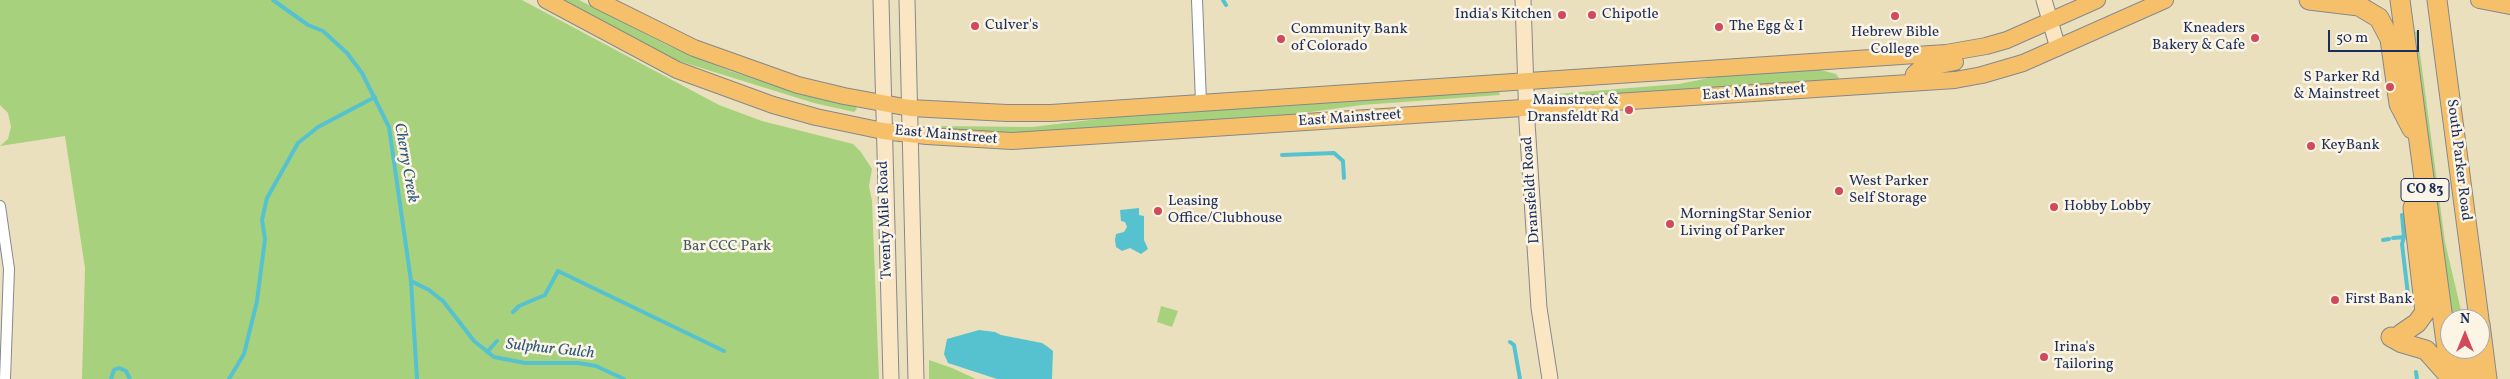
<!DOCTYPE html>
<style>
body{margin:0}
#map{position:relative;width:2510px;height:379px;overflow:hidden;background:#ebe0bd;font-family:Vollkorn,serif}
canvas{display:block}
.north{position:absolute;left:2440px;top:309px;width:50px;height:50px;box-sizing:border-box;background:#fcf5e5;border:1px solid #a2a6af;border-radius:50%;rotate:0deg;font-size:14px;font-weight:700;line-height:20px;text-align:center;color:#1b2f5e}
.north::after{content:'';display:block;margin:auto;width:18px;height:22px;background:#d1495b;clip-path:polygon(50% 0,100% 100%,50% 72%,0 100%)}
.scale{position:absolute;left:2328px;top:30px;width:91px;height:22px;box-sizing:border-box;border:2px solid #1b2f5e;border-top:0;padding-left:6px;font-size:15px;line-height:18px;white-space:nowrap;color:#1b2f5e;-webkit-text-stroke:4px #fcf5e5;paint-order:stroke}
</style>
<div id="map">
<canvas width="2510" height="379"></canvas>
<div class="north">N</div>
<div class="scale">50 m</div>
</div>
<script>
const ctx = document.querySelector('canvas').getContext('2d');
ctx.lineJoin = 'round';
function fill(path, color) { ctx.fillStyle = color; ctx.fill(path, 'evenodd'); }
const poly = rows => new Path2D(rows.map(r => 'M' + r).join(''));
function stroke(path, color, width, dash) { ctx.strokeStyle = color; ctx.lineWidth = width; ctx.lineCap = dash ? 'butt' : 'round'; ctx.setLineDash(dash || []); ctx.stroke(path); }
function write(font, color, halo, rows, align = 'center') {
  ctx.font = font + ' Vollkorn,serif'; ctx.lineWidth = 5; ctx.setLineDash([]); ctx.textBaseline = 'middle'; ctx.strokeStyle = halo; ctx.fillStyle = color; for (const [text, x, y, turn = 0] of rows) {
    ctx.save(); ctx.translate(x, y); ctx.rotate((+turn || 0) * Math.PI / 180); ctx.textAlign = isNaN(turn) ? turn : align; if (halo) ctx.strokeText(text, 0, 0); ctx.fillText(text, 0, 0); ctx.restore();
  }
}
const green = poly([
 [0,0,522,0,719,105,762,121,853,144,861,152,872,169,869,186,872,201,879,379,82,379,85,268,65,136,0,146,8,139,11,127,8,113,0,105],
 [561,0,579,0,669,46,730,71,792,91,855,106,857,109,854,112,814,103,669,58],
 [2417,31,2445,242,2463,319,2453,319,2426,125,2415,32],
 [1817,69,1836,74,1839,78,1837,80,1570,97,1556,94,1679,84,1719,76],
 [1475,92,1499,92,1500,95,1362,105,1266,118,1007,134,947,130,931,126,1032,127,1140,114],
 [1161,306,1178,311,1172,327,1157,322],
 [929,360,952,368,976,379,929,379]
]);
const water = poly([
 [1139,208,1139,215,1144,216,1144,240,1148,249,1141,254,1130,248,1122,251,1116,247,1115,240,1116,234,1124,232,1127,227,1125,222,1121,221,1120,210],
 [979,330,995,332,1001,335,1042,343,1048,347,1053,351,1052,379,997,379,948,363,944,354,947,339]
]);
const stream = poly([
 [273,0,308,25,323,31,347,53,362,73,389,127,411,281,417,379],
 [1223,0,1226,5],
 [1282,155,1334,153,1343,161,1344,178],
 [2402,215,2404,237,2402,244,2409,303],
 [2393,238,2404,237],
 [2383,240,2389,239],
 [411,281,429,290,443,301,474,341,494,357,525,363,578,363,596,366,624,379],
 [513,312,519,306,545,295,558,271,724,351],
 [1510,342,1514,345,1520,379],
 [487,352,497,341],
 [2416,372,2417,379],
 [111,379,114,370,119,368,126,371,130,379],
 [229,379,244,354,257,301,265,239,262,220,267,198,298,143,318,127,375,97]
]);
const street = poly([
 [1197,0,1201,102],
 [0,206,9,269,5,379]
]);
const secondary = poly([
 [881,0,891,379],
 [907,0,916,379],
 [1523,0,1527,122,1539,308,1550,379],
 [2044,0,2058,48]
]);
const primary = poly([
 [546,0,677,70,773,105,816,117,883,131,927,136,1012,141,1955,80,1982,75,2023,63,2165,0],
 [597,0,694,48,798,85,844,96,910,108,1007,113,1051,113,1946,53,1986,46,2007,40,2097,0],
 [2479,0,2510,6],
 [1912,82,1914,74,1920,69,1955,62]
]);
const highway = poly([
 [2309,0,2359,6,2379,18,2390,39,2399,104,2412,129],
 [2400,0,2451,379],
 [2437,0,2479,319],
 [2480,324,2487,379],
 [2401,334,2417,323,2425,312,2413,208,2423,184],
 [2391,337,2402,343,2426,350,2450,377],
 [2464,349,2468,379]
]);
const markers = [
 [1562,15,5,"#d1495b"],
 [1592,15,5,"#d1495b"],
 [1895,16,5,"#d1495b"],
 [975,26,5,"#d1495b"],
 [1719,27,5,"#d1495b"],
 [2255,38,5,"#d1495b"],
 [1281,39,5,"#d1495b"],
 [2390,87,5,"#d1495b"],
 [1629,110,5,"#d1495b"],
 [2311,146,5,"#d1495b"],
 [1839,191,5,"#d1495b"],
 [2054,207,5,"#d1495b"],
 [1158,211,5,"#d1495b"],
 [1670,224,5,"#d1495b"],
 [2335,300,5,"#d1495b"],
 [2044,357,5,"#d1495b"]
];
const shields = [
 [2425,190,48]
];
const shieldNames = [
 ["CO 83",2425,190]
];
const poiNames = [
 ["India's Kitchen",1552,15,"right"],
 ["Chipotle",1602,15],
 ["Culver's",985,26],
 ["The Egg & I",1729,27],
 ["Kneaders",2245,29,"right"],
 ["Bakery & Cafe",2245,46,"right"],
 ["Community Bank",1291,30],
 ["of Colorado",1291,47],
 ["Hebrew Bible",1895,33,"center"],
 ["College",1895,50,"center"],
 ["S Parker Rd",2380,78,"right"],
 ["& Mainstreet",2380,95,"right"],
 ["Mainstreet &",1619,101,"right"],
 ["Dransfeldt Rd",1619,118,"right"],
 ["KeyBank",2321,146],
 ["West Parker",1849,182],
 ["Self Storage",1849,199],
 ["Leasing",1168,202],
 ["Office/Clubhouse",1168,219],
 ["Hobby Lobby",2064,207],
 ["MorningStar Senior",1680,215],
 ["Living of Parker",1680,232],
 ["First Bank",2345,300],
 ["Irina's",2054,348],
 ["Tailoring",2054,365]
];
const streetNames = [
 ["East Mainstreet",1754,93,-4],
 ["East Mainstreet",1350,119,-4],
 ["East Mainstreet",946,136,5],
 ["South Parker Road",2458,160,83],
 ["Dransfeldt Road",1532,190,-94],
 ["Twenty Mile Road",886,220,-92]
];
const parkNames = [
 ["Bar CCC Park",727,247]
];
const waterNames = [
 ["Cherry Creek",405,163,80],
 ["Sulphur Gulch",550,350,6]
];
fill(green, '#a8d17d');
fill(water, '#56c2d0');
stroke(stream, '#56c2d0', 4);
stroke(street, '#83888e', 12);
stroke(secondary, '#83888e', 17);
stroke(primary, '#83888e', 18);
stroke(highway, '#83888e', 21);
stroke(street, '#fff', 10);
stroke(secondary, '#fbe6c4', 15);
stroke(primary, '#f6c06b', 16);
stroke(highway, '#f6c06b', 19);
for (const [x, y, r, color] of markers) { const dot = new Path2D(); dot.arc(x, y, r, 0, 2 * Math.PI); ctx.fillStyle = color; ctx.fill(dot); stroke(dot, '#fcf5e5', 2); }
for (const [x, y, w] of shields) { const box = new Path2D(); box.roundRect(x - w / 2, y - 11.5, w, 23, 4); ctx.fillStyle = '#fcf5e5'; ctx.fill(box); stroke(box, '#1b2f5e', 1); }
write('bold 14px', '#1b2f5e', null, shieldNames);
write('15px', '#1b2f5e', '#fcf5e5', poiNames, 'left');
write('15px', '#1b2f5e', '#fcf5e5', streetNames);
write('15px', '#3e5866', '#fcf5e5', parkNames);
write('italic 16px', '#2d5b80', '#fcf5e5', waterNames);
</script>
